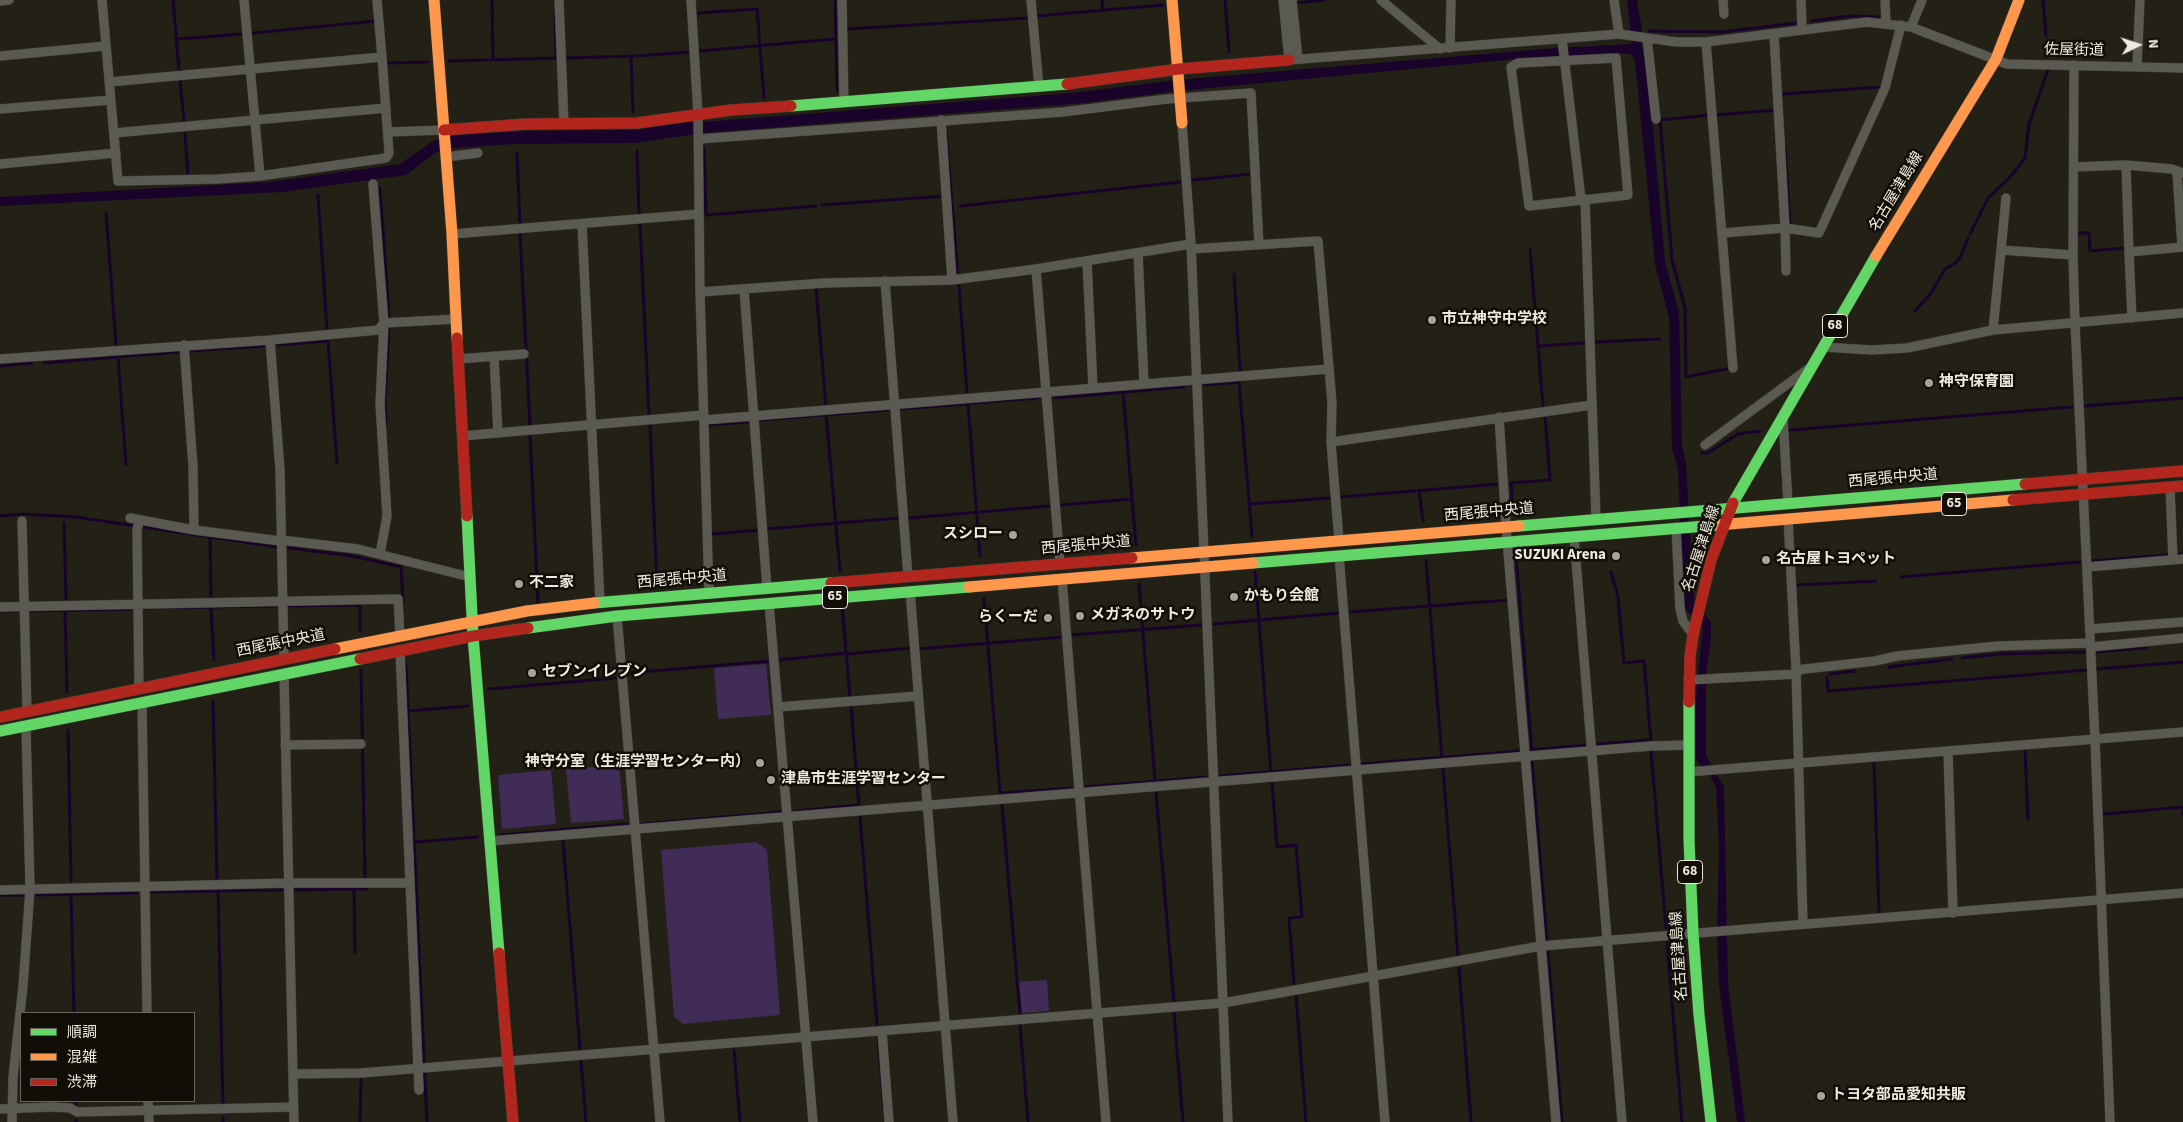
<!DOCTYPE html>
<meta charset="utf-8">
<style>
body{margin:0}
#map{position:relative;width:2183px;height:1122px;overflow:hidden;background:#232116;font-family:"Source Sans 3","Noto Sans JP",sans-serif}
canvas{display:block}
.legend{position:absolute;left:20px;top:1012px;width:175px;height:90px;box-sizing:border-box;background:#100e06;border:1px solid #68665c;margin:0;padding:6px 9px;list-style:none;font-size:15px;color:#edebde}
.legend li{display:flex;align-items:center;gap:10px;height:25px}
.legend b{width:25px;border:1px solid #68665c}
.north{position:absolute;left:2113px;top:20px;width:50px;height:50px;-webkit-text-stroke:4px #100e06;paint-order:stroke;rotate:86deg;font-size:14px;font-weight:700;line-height:20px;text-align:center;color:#edebde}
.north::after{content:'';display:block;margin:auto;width:18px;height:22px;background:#edebde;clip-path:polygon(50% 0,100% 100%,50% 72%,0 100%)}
</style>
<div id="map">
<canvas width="2183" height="1122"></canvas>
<ul class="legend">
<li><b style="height:6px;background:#63d668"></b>順調</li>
<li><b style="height:6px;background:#ff974d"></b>混雑</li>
<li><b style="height:6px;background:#b3261e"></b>渋滞</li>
</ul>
<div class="north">N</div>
</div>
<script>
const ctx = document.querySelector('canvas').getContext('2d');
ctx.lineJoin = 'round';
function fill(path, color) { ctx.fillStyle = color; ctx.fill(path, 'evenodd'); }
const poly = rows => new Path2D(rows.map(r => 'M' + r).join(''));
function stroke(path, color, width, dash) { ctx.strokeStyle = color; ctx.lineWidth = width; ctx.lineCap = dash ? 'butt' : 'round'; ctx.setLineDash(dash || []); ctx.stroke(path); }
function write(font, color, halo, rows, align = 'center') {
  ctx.font = font + ' "Source Sans 3","Noto Sans JP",sans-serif'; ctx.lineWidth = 5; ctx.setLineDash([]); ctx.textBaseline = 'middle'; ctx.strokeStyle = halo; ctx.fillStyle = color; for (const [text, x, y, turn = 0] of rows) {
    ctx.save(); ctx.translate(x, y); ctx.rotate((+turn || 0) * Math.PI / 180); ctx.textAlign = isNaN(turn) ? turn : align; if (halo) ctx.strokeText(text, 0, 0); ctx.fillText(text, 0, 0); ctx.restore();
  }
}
const green = poly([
 [766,664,771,715,718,719,714,668],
 [619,765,624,819,571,823,566,769],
 [551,770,556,824,502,829,498,775],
 [756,842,767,850,780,1015,683,1024,674,1017,661,850],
 [1047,980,1049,1011,1022,1013,1019,982]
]);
const water = poly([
 [1627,0,1637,0,1642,29,1640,34,1650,92,1665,262,1679,312,1682,446,1686,463,1694,602,1711,622,1711,640,1706,674,1706,756,1724,787,1728,983,1745,1122,1737,1122,1719,985,1717,938,1719,846,1716,787,1711,777,1696,760,1696,692,1703,627,1684,608,1678,469,1672,449,1669,318,1655,264,1635,61,1632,55,1620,53,1518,59,1177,91,1084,103,704,133,634,143,513,144,455,148,435,153,406,175,282,192,0,206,0,197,270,182,400,164,433,141,455,135,529,131,637,130,695,121,703,122,1072,93,1176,80,1556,48,1632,44]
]);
const stream = poly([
 [173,0,179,70],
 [492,0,493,60],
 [835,0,837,91],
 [1102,0,1103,11],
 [1225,0,1229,52],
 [1288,0,1290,29],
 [2043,0,2046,36],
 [555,1,556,58],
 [1296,3,1325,0],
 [697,13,757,9,764,98],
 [1037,16,1163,5],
 [1811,21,1850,16,1878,17],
 [847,29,1027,18],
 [1649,31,1722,32,1796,23],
 [253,33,376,21],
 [177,39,243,34],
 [699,51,836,39],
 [631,56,633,112],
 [566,58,636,56,690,52],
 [386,61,386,63,428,62],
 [449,61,557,58],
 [180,81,184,121],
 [1782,96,1781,94,1881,87],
 [1711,115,1660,120,1672,260,1685,308,1686,377,1731,368],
 [1716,115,1775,110],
 [946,131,958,275],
 [185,133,188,175],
 [704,148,706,215,816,206],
 [1785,148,1790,224],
 [637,151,639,214],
 [517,153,520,225],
 [1193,180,1251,174],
 [380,188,389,317],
 [318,195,327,329],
 [822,205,943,196],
 [960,206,1181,182],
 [106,213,116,344],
 [640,224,649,416],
 [520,233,530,426],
 [2077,233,2089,233,2090,251,2125,248],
 [1970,234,1988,198,2012,175,2025,158,2029,124,2048,70],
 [1530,249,1543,406],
 [1234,274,1240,371],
 [959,286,967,392],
 [816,288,826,406],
 [1915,311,1931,293,1945,269,1954,264,1960,258,1968,238],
 [1594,342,1660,339],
 [278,345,328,341,337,463],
 [1538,346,1584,343],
 [191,351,264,346],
 [118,357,126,465],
 [44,363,179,352],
 [0,366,32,363],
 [1205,385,1239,382,1252,537],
 [1123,392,1136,545],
 [1055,398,1184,387],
 [968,404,980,556],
 [2084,406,2183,398],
 [901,409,1038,398],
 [826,415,840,571],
 [760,420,888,410],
 [386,425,385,402,389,328],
 [650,425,657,584],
 [708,427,708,425,748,422],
 [1790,430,2072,407],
 [530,435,538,602],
 [1702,453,1708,453,1738,434,1760,431],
 [1419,490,1423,521],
 [1341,497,1499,484],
 [1249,504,1330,498],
 [1061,505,1132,499],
 [1513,513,1511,483,1550,480,1545,416],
 [0,516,22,514,76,517,277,547],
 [909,518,1050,506],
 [64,523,66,599],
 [767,529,899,518],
 [711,530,712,534,760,530],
 [210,538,211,598],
 [289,548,352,556,401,567,403,603],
 [2177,554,2183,554],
 [1516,555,1532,752],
 [1426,560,1442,758],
 [2091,561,2168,555],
 [1255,572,1271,773],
 [1611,572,1618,597,1624,663,1644,661,1651,741],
 [1901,577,2080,562],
 [1139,584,1155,781],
 [1797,585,1876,581],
 [984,598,1000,793,1072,788],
 [287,606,360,605,360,630],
 [842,606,850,697],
 [211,607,214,660],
 [145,608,277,606],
 [65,610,67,692],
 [0,611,18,611],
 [30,611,133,609],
 [1349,612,1510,600],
 [1214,624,1339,613],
 [1071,635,1201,625],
 [918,649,1063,637],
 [2095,652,2146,648],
 [846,654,911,648],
 [1962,658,1999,654,2086,652],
 [779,660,846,653],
 [406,664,427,1122],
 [1889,667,1952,659],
 [2096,669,2183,662],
 [361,670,365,879],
 [629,673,770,661],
 [1830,674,1855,671],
 [1827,677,1828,691,2086,670],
 [489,689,617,678],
 [213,701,217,879],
 [851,705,859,807],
 [408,711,468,706],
 [68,730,71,881],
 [1598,744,1650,740],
 [1530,750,1585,745],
 [2025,750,2028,819],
 [1651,751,1666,928],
 [1532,761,1547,940],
 [1874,762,1879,912],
 [1361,764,1520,751],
 [1443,769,1458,956],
 [1220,776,1351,765],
 [1272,783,1277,847,1296,845,1302,917,1289,918,1294,983],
 [1085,787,1207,777],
 [1156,793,1174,1002],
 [1002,805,1020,1014],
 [2183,807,2183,815],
 [796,811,859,805],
 [2104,814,2183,807],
 [860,816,877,1025],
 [642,824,781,812],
 [501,835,627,824],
 [563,841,580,1050],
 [415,842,477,837],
 [354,889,355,953],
 [295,890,367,889],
 [218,891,223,1105],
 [150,892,282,890],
 [71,894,74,1013],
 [0,895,24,895],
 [36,895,137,893],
 [1667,943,1682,1122],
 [1548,952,1562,1122],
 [1459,968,1471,1122],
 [1296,995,1306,1122],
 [1174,1013,1183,1122],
 [1020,1025,1028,1122],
 [878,1037,885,1121],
 [734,1050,740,1122],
 [581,1061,586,1122],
 [75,1101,76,1105],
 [223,1117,223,1122],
 [76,1120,76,1122],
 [360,1122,361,1079]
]);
const street = poly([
 [102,0,118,181,218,179,260,176,386,158,389,153,382,57,109,82],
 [244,0,260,176],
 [377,0,382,57],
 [559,0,564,124],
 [691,0,698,114,700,292,709,593],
 [842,0,844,101],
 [1031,0,1039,87],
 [1283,0,1289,60,1619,34,1676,42,1706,42,1867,22,1911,27,2007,64,2183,68],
 [1292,0,1298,59],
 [1381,0,1440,49],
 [1614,0,1619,34],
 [1723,0,1724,14],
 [1801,0,1802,30],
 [1885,0,1886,23],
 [0,1,9,0],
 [1911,27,1922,0],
 [1774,34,1785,228,1819,233,1885,88,1901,25],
 [1647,38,1656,119],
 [1562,39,1581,199],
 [1706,42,1733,368],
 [1450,48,1451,0],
 [0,56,106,46],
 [1616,58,1628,195,1529,206,1511,67,1518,63,1616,58],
 [2074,65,2073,255,2075,323,2095,739,2110,1122],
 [2137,66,2140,0],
 [0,109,111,100],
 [941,120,952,280],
 [1182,123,1191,244,1228,1122],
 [388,132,444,130],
 [114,133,386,108],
 [699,139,1063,112,1167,99,1251,93,1259,245],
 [446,157,478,153],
 [0,164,116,153],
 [2126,165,2129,252,2183,247],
 [2074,167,2126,165,2172,169,2183,173],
 [2177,173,2182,247],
 [373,184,384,323,380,404,387,516,380,554],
 [1585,199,1596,518],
 [582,224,600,602],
 [1722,233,1785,228,1786,271],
 [452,234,699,214],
 [1191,249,1318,241,1332,403,1331,442,1339,541],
 [2001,250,2006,198],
 [2129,252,2132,318],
 [1138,253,1144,384],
 [1087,261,1093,388],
 [1036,269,1060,563],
 [885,281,908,576],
 [744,289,767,588],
 [700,292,825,283,952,280,1036,269,1191,244],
 [1993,330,2001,250,2073,255],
 [270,340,280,470,284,659],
 [184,345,193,466,194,530],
 [1823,347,1872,350,1907,348,1993,330,2183,313],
 [494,356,498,433],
 [0,359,270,340,378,330,384,323,457,319],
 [458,359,524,354],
 [1499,417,1507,540,1556,1122],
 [1783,419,1788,503],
 [704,420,1329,369],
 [462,436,704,415],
 [1331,442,1592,405],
 [1705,445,1808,369],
 [2170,487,2173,560],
 [130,518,194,530,281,541],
 [1788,518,1796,670,1803,924],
 [22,521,27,711],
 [1676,527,1680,609,1683,621,1693,635],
 [1574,536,1622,1122],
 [281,540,358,549,470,577],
 [1339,555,1385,1122],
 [2087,567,2183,559],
 [1062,579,1106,1122],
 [910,591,953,1122],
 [769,603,813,1122],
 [0,607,398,599,400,636],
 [617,616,660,1122],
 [2090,629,2183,622],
 [2091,647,2183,638],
 [400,651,419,1090],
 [1796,670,1875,661,1897,656,1998,646,2090,643],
 [284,674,294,1122],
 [1688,680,1797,674],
 [139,688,137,529,140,520],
 [142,703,147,1013],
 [778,707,918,696],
 [285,745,361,744],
 [1948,751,1953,913],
 [1688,772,2183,732],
 [490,841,1651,746,1688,745],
 [0,890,289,883,410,883],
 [882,1031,889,1122],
 [293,1074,361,1073,1223,1003,1541,946,2183,893],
 [148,1101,149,1122],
 [0,1109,52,1107,70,1108,77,1112,294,1107],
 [12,1122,13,1077,23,986,30,889,26,726]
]);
const fast = poly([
 [791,106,1067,84],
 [1733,503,1876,256],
 [467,516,473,636,499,953],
 [1519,526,2025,484],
 [1253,563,1718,525],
 [594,603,831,583],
 [528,628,617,616,969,587],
 [1689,702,1689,840,1693,933,1699,1015,1711,1122],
 [0,731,360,659]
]);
const slow = poly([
 [434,0,452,234,457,338],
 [1172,0,1182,123],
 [1876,256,1996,59,2019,0],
 [1718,525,2013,500],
 [1132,558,1519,526],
 [969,587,1253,563],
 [335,649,527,611,594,603]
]);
const jam = poly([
 [1067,84,1179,69,1289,60],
 [444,130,526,124,637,123,731,110,791,106],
 [457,338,467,516],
 [2025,484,2183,471],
 [2013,500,2183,486],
 [831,583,1132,558],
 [360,659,473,636,528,628],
 [1689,702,1690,656,1693,635,1711,560,1733,503],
 [0,717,335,649],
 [499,953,513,1122]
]);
const markers = [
 [1432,320,5,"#a6a498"],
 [1929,383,5,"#a6a498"],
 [1013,535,5,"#a6a498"],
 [1616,556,5,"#a6a498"],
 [1766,560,5,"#a6a498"],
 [519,584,5,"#a6a498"],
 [1234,597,5,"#a6a498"],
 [1080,616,5,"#a6a498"],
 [1048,618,5,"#a6a498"],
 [532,673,5,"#a6a498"],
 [760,763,5,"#a6a498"],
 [771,780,5,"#a6a498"],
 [1821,1096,5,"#a6a498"]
];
const shields = [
 [1835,326,25],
 [1954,504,25],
 [835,597,25],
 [1690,872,25]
];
const shieldNames = [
 ["68",1835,326],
 ["65",1954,504],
 ["65",835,597],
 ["68",1690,872]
];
const streetNames = [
 ["佐屋街道",2074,51,1],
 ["名古屋津島線",1897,192,-59],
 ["西尾張中央道",1893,479,-5],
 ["西尾張中央道",1489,513,-5],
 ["西尾張中央道",1086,546,-5],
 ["名古屋津島線",1702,549,-72],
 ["西尾張中央道",682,580,-5],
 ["西尾張中央道",281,644,-11],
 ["名古屋津島線",1680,956,-94]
];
const poiNames = [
 ["市立神守中学校",1442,320],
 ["神守保育園",1939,383],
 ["スシロー",1003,535,"right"],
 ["SUZUKI Arena",1606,556,"right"],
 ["名古屋トヨペット",1776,560],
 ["不二家",529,584],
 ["かもり会館",1244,597],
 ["メガネのサトウ",1090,616],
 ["らくーだ",1038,618,"right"],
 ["セブンイレブン",542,673],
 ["神守分室（生涯学習センター内）",750,763,"right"],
 ["津島市生涯学習センター",781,780],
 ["トヨタ部品愛知共販",1831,1096]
];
fill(green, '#412b57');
fill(water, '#19032a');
stroke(stream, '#19032a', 3);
stroke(street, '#3d3c33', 10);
stroke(fast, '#3d3c33', 12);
stroke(slow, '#3d3c33', 12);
stroke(jam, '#3d3c33', 12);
stroke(street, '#5b5a52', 9);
stroke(fast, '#63d668', 11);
stroke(slow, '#ff974d', 11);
stroke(jam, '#b3261e', 11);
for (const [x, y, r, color] of markers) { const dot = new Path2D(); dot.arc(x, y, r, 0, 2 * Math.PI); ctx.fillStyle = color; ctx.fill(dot); stroke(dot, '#100e06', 2); }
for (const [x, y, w] of shields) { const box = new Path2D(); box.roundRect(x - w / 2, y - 11.5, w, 23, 4); ctx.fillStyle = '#100e06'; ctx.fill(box); stroke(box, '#edebde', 1); }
write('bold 14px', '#edebde', null, shieldNames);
write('15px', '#edebde', '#100e06', streetNames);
write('bold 15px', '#edebde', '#100e06', poiNames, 'left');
</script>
